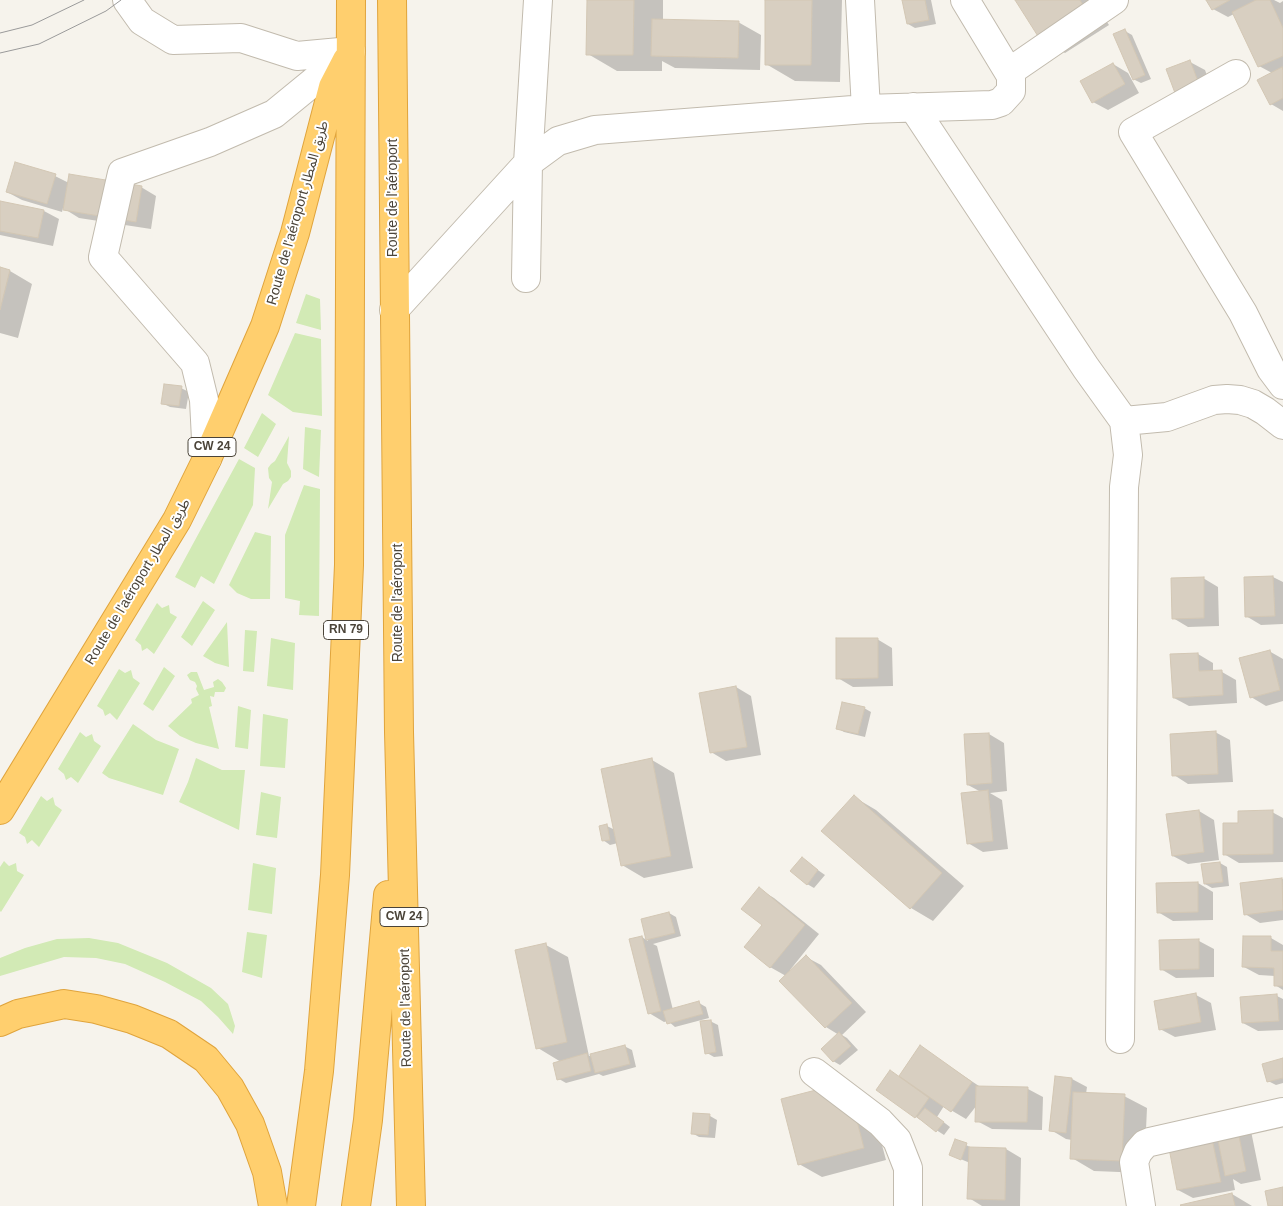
<!DOCTYPE html>
<meta charset="utf-8">
<style>
body{margin:0}
canvas{display:block;background:#f6f3ec}
</style>
<canvas width="1283" height="1206"></canvas>
<script>
const ctx = document.querySelector('canvas').getContext('2d');
ctx.lineJoin = 'round';
function fill(path, color) { ctx.fillStyle = color; ctx.fill(path, 'evenodd'); }
const poly = rows => new Path2D(rows.map(r => 'M' + r).join(''));
function stroke(path, color, width, dash) { ctx.strokeStyle = color; ctx.lineWidth = width; ctx.lineCap = dash ? 'butt' : 'round'; ctx.setLineDash(dash || []); ctx.stroke(path); }
function write(font, color, halo, rows, align = 'center') {
  ctx.font = font + ' Helvetica,"Noto Sans Arabic",sans-serif'; ctx.lineWidth = 4; ctx.setLineDash([]); ctx.textBaseline = 'middle'; ctx.strokeStyle = halo; ctx.fillStyle = color; for (const [text, x, y, turn = 0] of rows) {
    ctx.save(); ctx.translate(x, y); ctx.rotate((+turn || 0) * Math.PI / 180); ctx.textAlign = isNaN(turn) ? turn : align; if (halo) ctx.strokeText(text, 0, 0); ctx.fillText(text, 0, 0); ctx.restore();
  }
}
const green = poly([
 [306,294,320,299,321,330,296,323],
 [295,333,321,339,322,416,293,412,268,395],
 [262,413,276,424,258,457,244,448],
 [305,427,321,430,319,477,303,469],
 [289,436,287,463,291,471,291,477,288,481,283,484,268,509,272,482,269,478,268,468,271,464,275,461],
 [239,459,255,468,253,505,214,584,201,576,195,588,175,577],
 [304,485,320,489,319,616,299,615,300,601,285,598,285,535],
 [255,532,271,536,270,599,251,599,237,593,229,585],
 [203,601,215,610,192,646,181,637],
 [157,603,162,608,169,605,170,613,177,617,154,654,147,648,142,651,141,645,135,640],
 [227,622,229,667,215,663,203,656],
 [245,630,257,631,254,672,243,671],
 [271,638,295,643,293,690,267,686],
 [164,667,175,676,153,711,143,704],
 [119,669,125,673,131,670,133,678,140,683,117,720,110,713,105,716,103,710,97,706],
 [191,672,197,672,204,690,214,687,213,682,218,679,222,682,226,688,224,692,215,692,214,697,210,696,212,706,209,707,219,749,196,743,180,736,168,726,192,703,191,699,199,695,196,689,197,686,195,682,190,680,187,675],
 [238,706,251,710,248,749,235,747],
 [263,714,288,719,285,768,260,766],
 [133,724,156,740,179,749,163,795,109,778,102,773],
 [80,732,86,737,92,734,94,741,101,746,78,783,71,777,66,780,64,774,58,769],
 [196,758,222,770,245,770,239,830,179,802,188,782],
 [261,792,281,797,277,838,256,835],
 [41,796,47,801,53,797,55,805,62,810,39,847,32,840,27,844,25,837,19,833],
 [4,861,9,866,16,863,17,871,24,875,1,912,0,911,0,867],
 [253,863,276,868,272,914,248,910],
 [247,932,267,935,262,978,242,972],
 [89,938,118,943,167,963,211,988,228,1004,235,1026,233,1034,218,1017,201,1001,165,982,125,964,96,958,64,957,0,976,0,958,25,948,57,939]
]);
const shadow = poly([
 [588,0,663,0,663,20,738,22,761,35,760,70,675,68,662,61,662,71,617,71,588,54],
 [767,0,842,0,840,82,795,81,766,64],
 [903,0,931,0,936,24,915,28,908,24],
 [1017,0,1093,0,1109,25,1065,53,1042,40],
 [1208,0,1274,0,1280,3,1283,1,1283,111,1271,104,1272,73,1259,66,1234,14,1228,17,1213,9],
 [1125,31,1132,35,1151,79,1141,83,1133,79],
 [1190,62,1205,70,1216,100,1179,100],
 [1113,64,1128,73,1139,93,1108,110,1093,102],
 [55,176,69,183,141,187,156,196,151,229,79,218,63,208,62,212,22,200,7,192],
 [0,202,44,211,59,219,53,246,0,235],
 [0,269,10,271,32,284,18,338,0,333],
 [181,388,189,392,186,409,170,407,162,403],
 [1273,577,1283,582,1283,624,1261,625,1246,616,1245,578],
 [1203,578,1218,587,1219,626,1188,627,1173,618],
 [877,639,892,648,893,686,853,687,838,678],
 [1269,651,1283,659,1283,701,1266,706,1251,697],
 [1198,654,1213,663,1213,672,1222,672,1236,680,1237,703,1189,706,1174,698],
 [736,687,751,696,761,755,726,761,711,752],
 [864,708,871,712,865,737,844,732,837,728],
 [1215,732,1230,740,1233,782,1188,784,1174,775],
 [989,734,1004,743,1007,791,990,793,1002,800,1008,849,983,852,968,843,981,792,968,785],
 [652,760,674,773,693,868,644,878,622,865,618,843,610,845,603,840,607,826,615,830],
 [854,797,876,810,964,886,933,921,911,908],
 [1199,811,1214,820,1219,860,1188,864,1173,856],
 [1272,812,1283,818,1283,862,1239,863,1224,854,1240,824],
 [802,859,825,875,814,888,807,884],
 [1220,863,1227,867,1229,886,1212,888,1205,884],
 [1283,879,1283,920,1260,923,1245,914,1241,884],
 [1198,883,1213,892,1213,920,1173,921,1158,912],
 [759,889,774,898,819,934,790,970,791,971,806,957,821,965,866,1012,842,1035,847,1038,858,1050,840,1065,833,1061,839,1035,826,1027,781,981,786,976,770,967],
 [669,913,676,917,681,936,653,944,657,946,673,1010,699,1003,706,1007,709,1018,675,1027,668,1021,664,1022,649,1013,642,937,648,941,642,920],
 [1271,938,1283,945,1283,990,1275,985,1275,976,1259,975,1244,967],
 [1199,941,1214,949,1214,977,1176,978,1161,969],
 [546,945,568,957,589,1056,624,1046,632,1050,636,1067,603,1076,599,1074,566,1083,559,1079,561,1062,538,1048],
 [1196,995,1211,1003,1216,1030,1175,1037,1160,1029],
 [1277,996,1283,999,1283,1030,1258,1031,1243,1023],
 [710,1021,718,1025,723,1056,714,1057,707,1053],
 [920,1047,982,1088,1028,1089,1043,1097,1042,1130,992,1129,977,1121,977,1105,966,1119,944,1106,937,1117,950,1127,944,1135,916,1117,899,1077],
 [1283,1060,1283,1083,1276,1085,1268,1081],
 [1056,1077,1072,1079,1087,1087,1086,1094,1124,1096,1147,1108,1144,1173,1094,1171,1072,1158,1072,1140,1066,1139,1051,1130],
 [847,1083,869,1096,886,1160,822,1177,799,1164],
 [694,1114,710,1116,717,1120,715,1138,699,1137,692,1133],
 [1251,1131,1261,1180,1241,1184,1233,1179,1235,1190,1193,1198,1178,1190,1168,1139],
 [956,1140,974,1149,1006,1149,1021,1158,1020,1206,982,1206,969,1198,970,1163,951,1155],
 [1232,1194,1252,1206,1182,1206]
]);
const building = poly([
 [587,0,634,0,633,55,586,55,587,0],
 [765,0,812,0,811,65,765,65,765,0],
 [902,0,925,0,929,20,907,24,902,0],
 [1015,0,1080,0,1087,12,1041,41,1015,0],
 [1206,0,1230,0,1212,10,1206,0],
 [1256,0,1270,0,1283,28,1283,56,1258,67,1232,12,1256,0],
 [652,19,739,21,738,58,651,56,652,19],
 [1125,29,1145,75,1133,80,1113,34,1125,29],
 [1190,60,1202,92,1178,101,1166,69,1190,60],
 [1113,63,1125,84,1092,103,1080,81,1113,63],
 [1282,67,1283,70,1283,98,1270,105,1257,80,1282,67],
 [15,162,56,174,47,204,6,192,15,162],
 [69,174,142,186,136,222,63,210,69,174],
 [0,201,44,210,38,238,0,231,0,201],
 [0,267,10,270,0,310,0,267],
 [164,384,182,386,179,406,161,404,164,384],
 [1273,576,1275,616,1245,617,1244,577,1273,576],
 [1204,577,1204,618,1172,619,1171,578,1204,577],
 [836,638,878,638,878,678,836,679,836,638],
 [1270,650,1280,690,1250,698,1239,658,1270,650],
 [1198,653,1199,671,1222,670,1223,695,1173,698,1170,654,1198,653],
 [736,686,747,747,710,753,699,693,736,686],
 [842,702,865,707,858,734,836,729,842,702],
 [1216,731,1218,774,1172,776,1170,734,1216,731],
 [989,733,992,783,967,785,964,734,989,733],
 [652,758,671,856,621,866,601,769,652,758],
 [988,790,993,841,967,844,961,793,988,790],
 [854,795,942,873,910,909,821,831,854,795],
 [1199,810,1204,852,1172,856,1166,814,1199,810],
 [1273,810,1273,854,1223,855,1223,823,1238,823,1238,811,1273,810],
 [607,824,610,840,602,841,599,826,607,824],
 [802,857,818,870,807,885,790,871,802,857],
 [1220,862,1223,882,1204,884,1201,864,1220,862],
 [1282,878,1283,910,1244,915,1240,883,1282,878],
 [1198,882,1198,912,1157,913,1156,883,1198,882],
 [759,887,805,925,770,968,744,947,762,925,741,909,759,887],
 [669,912,675,933,646,940,641,919,669,912],
 [642,936,661,1011,648,1014,629,939,642,936],
 [1243,936,1271,936,1271,951,1283,951,1283,986,1274,986,1274,968,1242,967,1243,936],
 [1199,939,1199,969,1160,970,1159,940,1199,939],
 [546,943,567,1042,536,1049,515,950,546,943],
 [806,955,852,1003,825,1028,779,981,806,955],
 [1196,993,1201,1022,1159,1030,1154,1001,1196,993],
 [1277,994,1279,1021,1242,1023,1240,997,1277,994],
 [699,1001,703,1014,667,1024,663,1011,699,1001],
 [711,1020,716,1052,705,1054,700,1021,711,1020],
 [839,1032,851,1046,833,1062,821,1049,839,1032],
 [625,1045,630,1064,595,1073,590,1054,625,1045],
 [920,1045,972,1082,951,1112,899,1076,920,1045],
 [587,1053,591,1071,557,1080,553,1063,587,1053],
 [1283,1058,1283,1078,1267,1082,1262,1064,1283,1058],
 [890,1070,929,1098,915,1118,876,1090,890,1070],
 [1055,1076,1072,1078,1066,1133,1049,1131,1055,1076],
 [847,1082,864,1148,798,1165,781,1099,847,1082],
 [976,1086,1028,1087,1027,1122,975,1122,976,1086],
 [1073,1092,1125,1094,1122,1161,1070,1159,1073,1092],
 [925,1108,944,1122,936,1132,917,1117,925,1108],
 [693,1113,710,1114,708,1135,691,1134,693,1113],
 [1236,1121,1246,1171,1225,1176,1215,1125,1236,1121],
 [1210,1129,1221,1182,1177,1190,1167,1138,1210,1129],
 [955,1139,967,1143,961,1160,949,1155,955,1139],
 [969,1147,1006,1148,1005,1200,967,1199,969,1147],
 [1283,1187,1283,1206,1268,1206,1265,1191,1283,1187],
 [1232,1193,1235,1206,1181,1206,1180,1205,1232,1193]
]);
const minor = poly([
 [127,0,142,21,173,40,241,38,297,56,351,51],
 [860,0,866,109],
 [1009,72,1114,0],
 [1236,74,1133,132,1243,313,1271,369,1283,385],
 [913,107,1086,368,1124,421,1128,455,1124,487,1120,1039],
 [526,278,528,163,538,0],
 [394,310,528,163,558,141,595,130,866,109,992,105,1001,102,1011,91,1011,76,965,0],
 [1124,421,1167,417,1214,400,1227,399,1240,400,1253,404,1265,411,1283,425],
 [207,459,204,400,195,363,103,257,122,173,210,142,274,114,351,51],
 [814,1072,880,1122,897,1140,908,1168,908,1206],
 [1141,1206,1134,1162,1138,1152,1145,1144,1150,1142,1283,1112]
]);
const highway = poly([
 [392,0,399,732,411,1206],
 [0,810,177,520,207,459,265,326,295,233,333,87,347,60],
 [0,1022,18,1014,64,1004,96,1009,132,1019,169,1034,206,1059,230,1088,250,1124,267,1172,273,1206],
 [301,1206,319,1071,335,875,349,565,351,0],
 [356,1206,368,1120,388,895]
]);
const tram = poly([
 [0,33,32,25,84,0],
 [0,53,39,44,106,11,121,0]
]);
const shields = [
 [212,447,48],
 [346,630,45],
 [404,917,48]
];
const shieldNames = [
 ["CW 24",212,447],
 ["RN 79",346,630],
 ["CW 24",404,917]
];
const streetNames = [
 ["Route de l'aéroport",393,198,-90],
 ["Route de l'aéroport طريق المطار",298,213,-74],
 ["Route de l'aéroport طريق المطار",138,582,-59],
 ["Route de l'aéroport",398,603,-90],
 ["Route de l'aéroport",406,1008,-91]
];
fill(green, '#d2eab5');
fill(shadow, '#0003');
fill(building, '#d8cfc1');
stroke(building, '#d3c7b4', 1);
stroke(minor, '#c2bbae', 30);
stroke(highway, '#e0a43c', 30);
stroke(minor, '#fff', 28);
stroke(highway, '#ffcf6e', 28);
stroke(tram, '#9a9a9a', 1);
for (const [x, y, w] of shields) { const box = new Path2D(); box.roundRect(x - w / 2, y - 9.5, w, 19, 4); ctx.fillStyle = '#fff'; ctx.fill(box); stroke(box, '#4b4439', 1); }
write('bold 12px', '#4b4439', null, shieldNames);
write('14px', '#4b4439', '#fff', streetNames);
</script>
